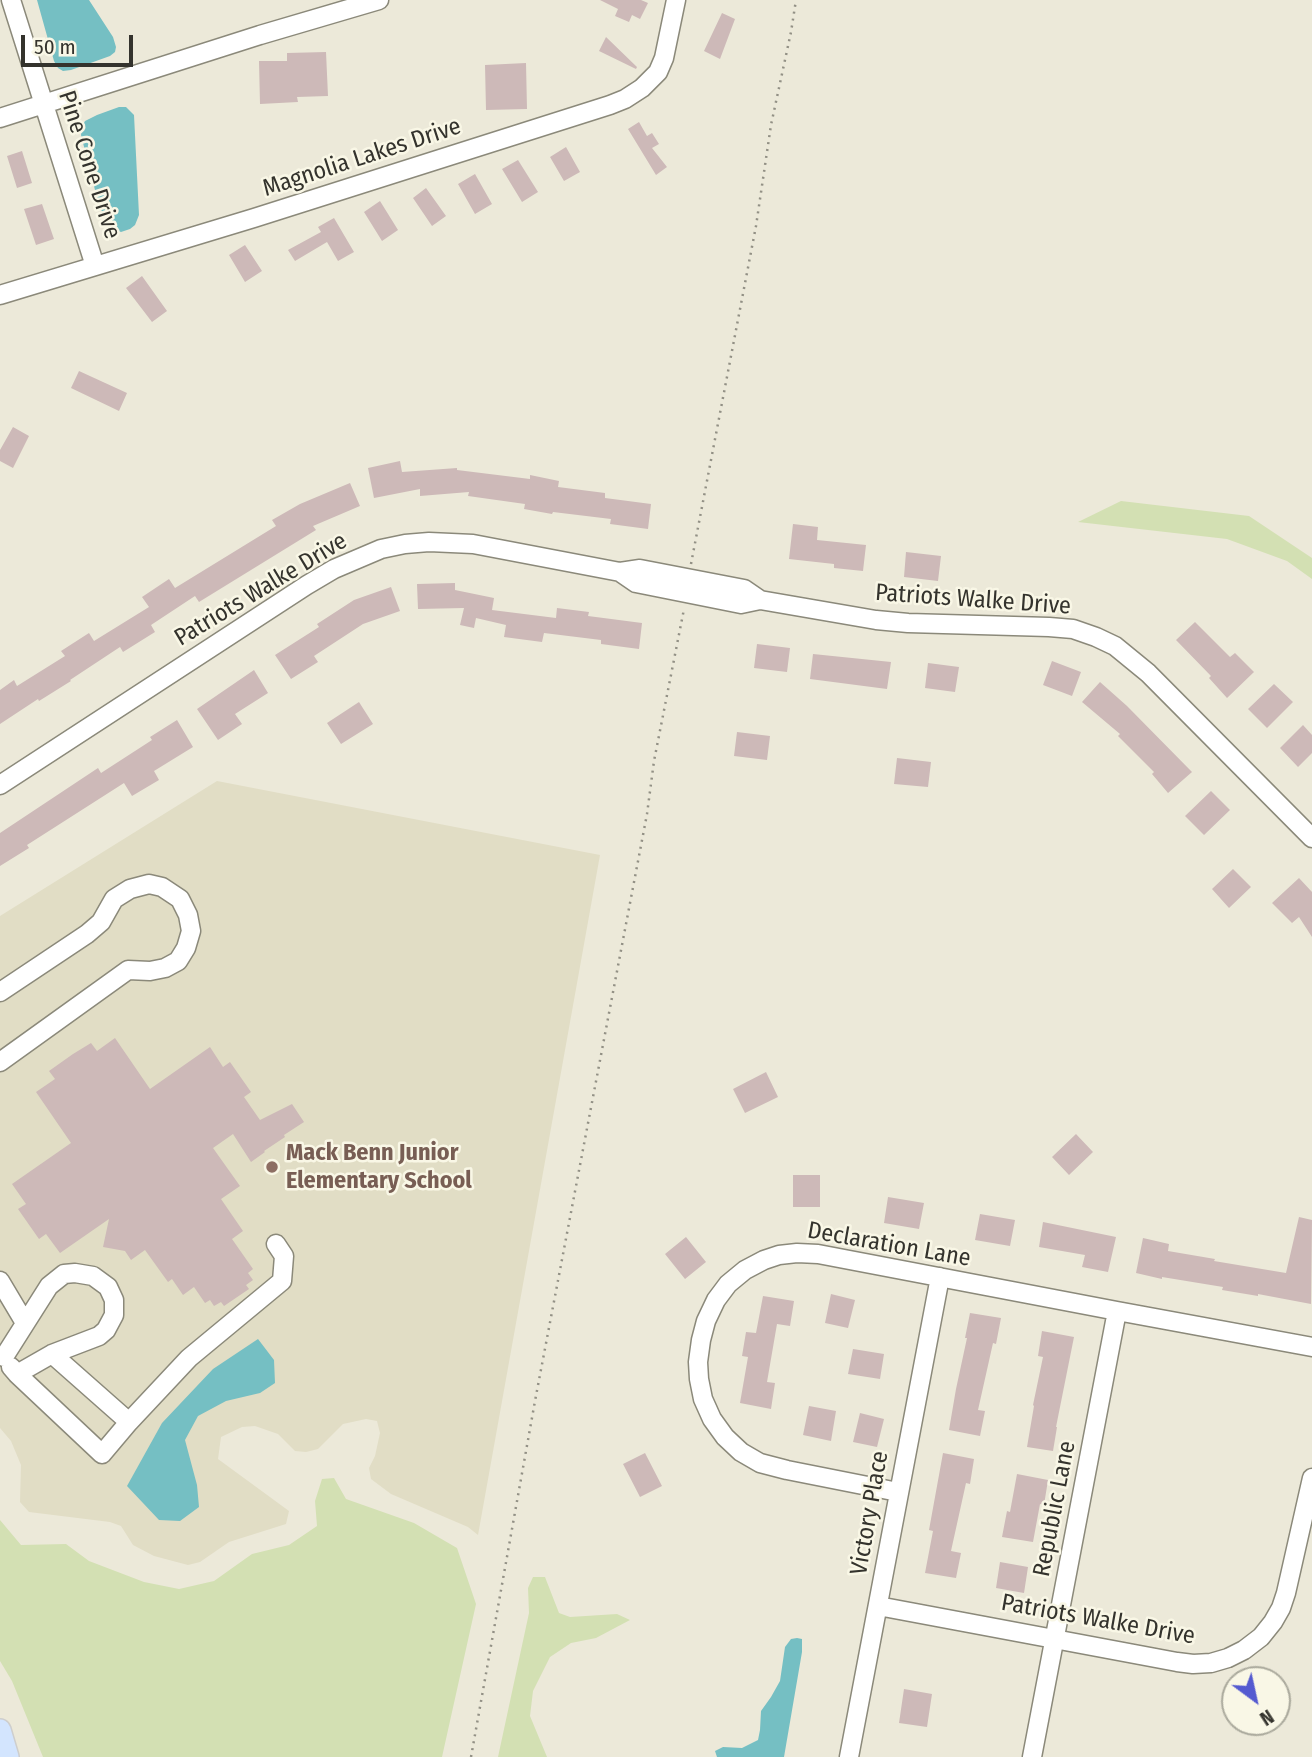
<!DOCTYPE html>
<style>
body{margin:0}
#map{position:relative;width:1312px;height:1757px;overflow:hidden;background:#ece9d9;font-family:"Fira Sans Condensed",sans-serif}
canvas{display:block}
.north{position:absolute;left:1221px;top:1666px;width:70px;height:70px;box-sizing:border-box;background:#f9f7e6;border:2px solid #aaa99c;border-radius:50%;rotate:147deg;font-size:19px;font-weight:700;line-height:28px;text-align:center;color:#34332d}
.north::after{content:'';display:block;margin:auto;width:24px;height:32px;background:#545ad0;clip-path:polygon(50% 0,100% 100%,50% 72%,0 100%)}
.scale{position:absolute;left:21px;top:35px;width:112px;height:32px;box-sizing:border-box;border:4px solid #34332d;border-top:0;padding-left:9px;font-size:21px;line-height:24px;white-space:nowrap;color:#34332d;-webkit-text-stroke:5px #f9f7e6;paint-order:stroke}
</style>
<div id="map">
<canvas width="1312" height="1757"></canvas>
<div class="north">N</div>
<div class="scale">50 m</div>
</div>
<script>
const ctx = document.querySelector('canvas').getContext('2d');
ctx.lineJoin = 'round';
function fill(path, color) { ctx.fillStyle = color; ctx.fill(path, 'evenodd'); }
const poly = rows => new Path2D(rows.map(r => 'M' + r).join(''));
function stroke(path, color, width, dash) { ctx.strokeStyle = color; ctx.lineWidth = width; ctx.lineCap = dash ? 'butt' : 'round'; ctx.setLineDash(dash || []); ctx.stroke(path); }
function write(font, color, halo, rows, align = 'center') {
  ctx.font = font + ' "Fira Sans Condensed",sans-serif'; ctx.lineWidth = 5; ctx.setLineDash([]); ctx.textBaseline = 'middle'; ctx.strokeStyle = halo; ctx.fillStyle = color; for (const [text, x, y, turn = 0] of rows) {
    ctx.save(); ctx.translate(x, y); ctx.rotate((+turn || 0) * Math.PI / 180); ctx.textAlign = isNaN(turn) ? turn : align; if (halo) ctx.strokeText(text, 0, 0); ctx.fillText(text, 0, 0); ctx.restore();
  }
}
const built = poly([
 [217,781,600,855,478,1535,468,1527,391,1494,371,1479,369,1468,375,1456,380,1433,377,1421,366,1419,343,1424,318,1449,306,1452,295,1451,278,1434,255,1426,242,1427,221,1437,218,1459,289,1511,286,1524,229,1542,200,1562,188,1565,154,1556,133,1545,121,1526,110,1522,29,1512,20,1502,21,1465,11,1441,0,1428,0,916]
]);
const green = poly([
 [1121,501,1249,516,1312,558,1312,579,1287,561,1227,539,1078,522],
 [334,1478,346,1499,414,1523,457,1548,476,1604,442,1757,43,1757,12,1681,0,1661,0,1520,21,1545,66,1544,89,1561,144,1582,179,1589,214,1581,252,1554,289,1545,317,1526,315,1501,322,1479],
 [533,1577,545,1577,559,1613,570,1617,617,1614,630,1620,596,1638,571,1643,550,1657,533,1691,530,1716,547,1757,498,1757,529,1613,528,1588]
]);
const water = poly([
 [37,0,89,0,113,37,116,47,115,52,110,56,71,70,63,71,58,68,54,61],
 [119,107,126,107,134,115,139,215,135,225,130,229,121,232,109,227,105,220,97,198,81,135,82,127,85,121,97,115],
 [258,1339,274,1360,275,1383,260,1393,226,1401,198,1416,185,1440,197,1485,199,1507,180,1521,159,1520,127,1486,162,1423,213,1369],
 [797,1638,802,1639,802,1652,784,1757,717,1757,715,1751,723,1747,742,1748,758,1740,760,1730,761,1711,771,1697,780,1681,785,1647,791,1639]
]);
const building = poly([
 [600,0,641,0,648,3,640,19,632,15,629,22,615,16,618,9],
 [722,13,735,19,720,59,704,51],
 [606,37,637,67,636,69,599,51],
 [326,52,328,96,297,97,298,102,260,104,259,61,287,61,287,53],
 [526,63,527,109,486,110,485,65],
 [639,122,647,136,652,133,659,144,652,148,667,167,656,175,628,129],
 [566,147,580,172,564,181,550,157],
 [22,151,32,183,17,188,7,156],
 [518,160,538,192,522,202,502,169],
 [475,174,492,204,475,214,458,184],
 [426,188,446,216,432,226,413,198],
 [380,201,398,230,382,241,364,212],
 [42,204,54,239,36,245,24,209],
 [334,218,354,252,338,261,327,242,295,261,288,250,321,232,318,227],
 [245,245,262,271,245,282,229,255],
 [142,276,167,311,152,322,126,288],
 [79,371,127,393,119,411,71,388],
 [13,427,29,436,13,468,0,461,0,450],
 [400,461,402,472,457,468,457,470,530,479,530,475,559,481,558,487,605,493,605,498,651,504,648,529,610,524,611,519,553,512,552,514,524,509,525,504,468,496,469,492,420,496,420,489,374,498,368,468],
 [350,483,360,506,313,526,316,530,199,602,195,596,151,625,155,632,123,652,120,647,70,680,71,681,39,701,38,699,0,724,0,690,14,680,17,686,65,656,61,651,89,633,94,641,149,607,142,597,169,579,175,588,276,526,272,520,300,504],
 [793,524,818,527,817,540,866,545,863,571,834,568,834,564,789,559],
 [906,552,941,556,938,581,904,577],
 [455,583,455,590,494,598,492,610,556,618,557,608,589,612,588,616,642,623,639,649,601,644,601,640,544,633,542,642,504,637,506,625,476,618,474,628,460,625,464,608,418,609,417,584],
 [391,587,400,611,363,624,314,656,318,662,291,679,275,655,319,627,317,624,354,600],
 [1195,622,1230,657,1235,653,1254,672,1227,698,1209,678,1211,676,1176,640],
 [757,644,790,648,787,672,754,668],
 [813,654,891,662,887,689,810,679],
 [1052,661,1081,672,1072,696,1043,685],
 [928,663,959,667,955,692,925,688],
 [254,670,268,693,235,714,242,724,218,740,197,709],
 [1100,682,1127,706,1192,772,1168,793,1152,774,1154,772,1118,736,1120,734,1082,702],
 [1274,684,1293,702,1267,728,1248,709],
 [359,702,373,724,341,744,327,723],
 [177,720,193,747,154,771,159,780,132,796,124,783,27,845,29,848,0,866,0,833,98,768,101,773,152,740,150,737],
 [1303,725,1312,735,1312,753,1298,767,1280,748],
 [737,732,770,736,767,760,734,756],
 [897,758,931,762,928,787,894,784],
 [1211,791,1230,810,1204,835,1185,816],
 [1233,869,1251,887,1229,908,1212,889],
 [1299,878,1312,892,1312,937,1299,917,1292,923,1272,903],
 [115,1038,150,1089,210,1047,223,1067,230,1062,251,1092,244,1097,260,1120,292,1104,304,1122,284,1135,285,1137,264,1151,265,1152,251,1162,233,1134,213,1148,240,1186,221,1199,243,1231,232,1239,253,1269,248,1273,253,1280,246,1285,249,1289,224,1306,221,1302,214,1306,210,1300,205,1303,194,1287,183,1295,172,1279,168,1282,145,1250,131,1260,125,1251,103,1247,109,1219,60,1253,46,1234,39,1239,18,1209,26,1204,12,1184,71,1143,36,1092,55,1079,49,1071,73,1054,91,1043,97,1051],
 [766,1072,778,1097,745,1113,733,1089],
 [1076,1134,1093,1152,1069,1175,1052,1157],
 [793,1175,820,1175,820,1207,793,1207],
 [888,1197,924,1203,919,1229,884,1223],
 [980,1214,1015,1220,1010,1246,975,1240],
 [1299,1217,1312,1220,1311,1304,1258,1294,1258,1296,1222,1290,1223,1287,1162,1277,1162,1279,1136,1273,1143,1238,1169,1244,1168,1251,1215,1259,1214,1261,1286,1273],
 [1043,1222,1116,1237,1108,1272,1082,1267,1085,1255,1039,1247],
 [686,1237,706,1262,685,1279,665,1254],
 [831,1294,855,1300,848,1328,825,1323],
 [763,1296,794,1301,790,1326,777,1324,767,1382,775,1383,771,1409,740,1403,748,1357,742,1356,746,1332,756,1333],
 [970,1313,1001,1318,996,1344,993,1343,978,1410,985,1411,980,1436,949,1430,956,1389,967,1338,965,1338],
 [1042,1331,1074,1337,1056,1427,1057,1427,1053,1451,1027,1447,1034,1406,1033,1405,1043,1357,1038,1356],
 [853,1349,884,1354,880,1379,848,1374],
 [809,1406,836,1411,831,1441,803,1435],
 [860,1413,884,1419,877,1447,853,1442],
 [645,1453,662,1486,640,1497,623,1464],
 [943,1453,974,1459,970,1484,966,1483,951,1551,961,1553,956,1578,925,1573,933,1531,929,1530],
 [1017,1474,1048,1480,1044,1505,1040,1504,1033,1542,1002,1537,1007,1511,1010,1512],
 [1000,1562,1028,1567,1024,1593,996,1588],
 [904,1689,932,1694,927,1727,899,1723]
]);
const path = poly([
 [691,564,756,226,771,125,791,32,796,0],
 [471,1757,535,1401,647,814,654,761,684,609]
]);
const minor = poly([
 [11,0,95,266],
 [0,118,260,35,379,0],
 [0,295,254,218,610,105,625,99,642,88,658,72,664,58,676,0],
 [620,572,636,583,741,604,760,600,876,620,908,623,1049,627,1073,629,1096,637,1115,646,1148,673,1312,838],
 [0,785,307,585,334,569,381,549,405,544,429,542,473,544,620,572,640,569,744,589,760,600],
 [0,992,87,934,101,922,114,899,130,889,149,884,162,887,180,899,188,915,191,931,186,948,178,961,165,968,150,971,128,970,0,1062],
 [0,1281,25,1323],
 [4,1357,49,1286,64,1274,75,1273,93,1276,108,1287,114,1300,114,1315,106,1330,99,1336,52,1354,17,1374],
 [11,1367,17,1374,102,1454,129,1422,52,1354],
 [129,1422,189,1358,282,1281,284,1256,276,1244],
 [898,1492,787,1470,760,1463,741,1452,725,1437,712,1419,703,1399,699,1379,698,1362,701,1340,706,1321,716,1300,728,1284,745,1270,764,1260,779,1255,797,1253,818,1254,1117,1311,1312,1347],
 [878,1606,1177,1662,1193,1664,1211,1663,1228,1658,1244,1650,1261,1637,1273,1622,1281,1608,1286,1593,1312,1478],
 [849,1757,940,1277],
 [1032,1757,1117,1311]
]);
const major = poly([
 [0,1730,8,1757]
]);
const markers = [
 [272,1167,7,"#8d6e63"]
];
const streetNames = [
 ["Magnolia Lakes Drive",362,158,-18],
 ["Pine Cone Drive",89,165,72],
 ["Patriots Walke Drive",261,590,-31],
 ["Patriots Walke Drive",973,600,4],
 ["Declaration Lane",889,1245,10],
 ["Republic Lane",1055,1509,-79],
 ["Victory Place",870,1513,-80],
 ["Patriots Walke Drive",1098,1620,10]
];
const educationNames = [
 ["Mack Benn Junior",286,1153],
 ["Elementary School",286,1181]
];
fill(built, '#e1ddc5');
fill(green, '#d3e0b3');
fill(water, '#75bfc3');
fill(building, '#cdb9b8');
stroke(minor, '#8b897a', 21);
stroke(major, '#cececd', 24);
stroke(path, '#929085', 2.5, [2, 5]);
stroke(minor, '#fff', 18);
stroke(major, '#d3e5fe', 21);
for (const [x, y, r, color] of markers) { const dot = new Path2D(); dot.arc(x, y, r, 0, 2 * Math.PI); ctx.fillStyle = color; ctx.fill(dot); stroke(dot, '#f9f7e6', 2.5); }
write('24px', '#34332d', '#f9f7e6', streetNames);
write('bold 24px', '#785e54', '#f9f7e6', educationNames, 'left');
</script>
